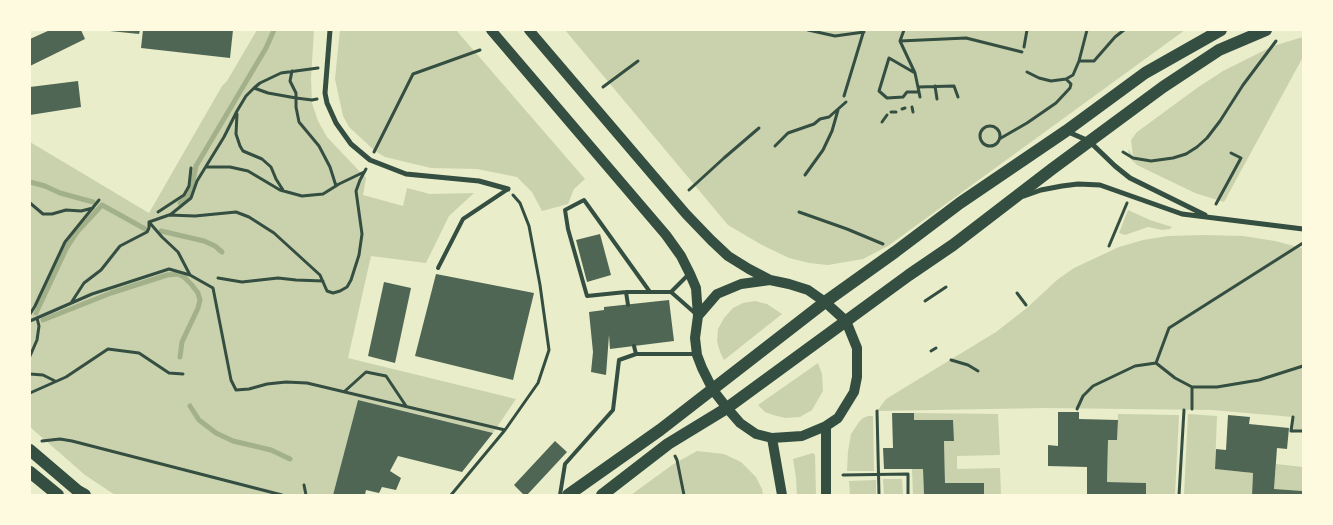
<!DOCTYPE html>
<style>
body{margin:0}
#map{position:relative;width:1333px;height:525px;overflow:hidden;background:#e9edc9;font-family:Literata,serif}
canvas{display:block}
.frame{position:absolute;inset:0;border:31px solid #fefae0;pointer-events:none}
</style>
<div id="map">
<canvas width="1333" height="525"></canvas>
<div class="frame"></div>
</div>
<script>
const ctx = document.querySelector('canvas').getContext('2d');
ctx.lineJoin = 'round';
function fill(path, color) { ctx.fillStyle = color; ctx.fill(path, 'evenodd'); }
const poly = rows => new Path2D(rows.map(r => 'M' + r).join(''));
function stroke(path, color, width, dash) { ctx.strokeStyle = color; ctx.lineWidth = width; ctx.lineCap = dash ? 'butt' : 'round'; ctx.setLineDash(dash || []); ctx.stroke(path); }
const green = poly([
 [257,30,314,30,311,78,312,103,318,121,327,137,366,178,363,195,403,206,407,188,430,194,474,193,449,216,426,263,371,256,348,358,516,399,493,433,358,400,333,495,115,495,85,475,30,427,30,142,149,213,222,86,227,81],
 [340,30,456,30,585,179,574,189,568,204,542,211,532,192,517,177,477,169,431,168,385,157,375,151,349,127,343,116,335,79],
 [565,30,1185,30,888,246,863,259,828,265,809,263,789,258,762,245,728,225],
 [1303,37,1303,57,1224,202,1195,193,1137,165,1130,158,1128,149,1133,156,1131,140,1137,132,1197,88,1223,71,1273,46],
 [1128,210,1150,220,1172,227,1170,229,1162,230,1148,227,1125,235,1119,233],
 [1204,235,1243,236,1275,241,1294,246,1303,248,1303,431,1291,431,1293,417,1212,410,1045,408,877,411,886,399,996,332,1028,307,1057,280,1074,268,1119,247,1143,240,1168,236],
 [755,301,767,304,782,314,724,360,720,352,717,341,718,329,724,318,733,308,743,303],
 [818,363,822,374,823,391,812,410,800,417,785,418,773,415,765,412,758,405],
 [914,413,998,414,1000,455,957,456,957,469,1000,468,1001,495,984,495,984,483,945,483,944,441,953,440,953,420,914,420],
 [1118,414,1179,415,1175,495,1146,495,1146,483,1107,482,1108,440,1117,440],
 [1188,414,1217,416,1215,469,1253,473,1252,495,1184,495],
 [868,416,873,416,874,471,847,471,848,451,851,434,859,422,863,418],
 [697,451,724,454,741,462,756,477,762,489,763,495,631,495,672,465],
 [813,453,815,455,816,495,797,495,796,478,793,459],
 [1276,464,1303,467,1303,491,1274,489],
 [912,469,923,469,924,495,913,495],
 [883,479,902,479,903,495,884,495],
 [876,480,876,495,850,495,849,481]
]);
const stream = poly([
 [30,182,45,186,60,193,93,202],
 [180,203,189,195,192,186,196,166,266,48,274,30],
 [161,231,204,241,215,246,222,252],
 [36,313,67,247,77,232,102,205,147,230],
 [43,320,111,293,167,275,178,274,184,277,191,284,198,293,200,300,198,308,182,342,180,357],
 [190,406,199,420,216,433,233,441,271,450,290,459]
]);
const building = poly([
 [50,30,81,30,85,39,30,66,30,39],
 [110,30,140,30,139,34,110,31],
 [143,30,233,30,230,58,141,48],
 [78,81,81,107,30,115,30,87],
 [600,234,611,275,587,282,576,240],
 [436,274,534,293,513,380,415,356],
 [384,282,411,288,395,363,368,356],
 [669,300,674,341,610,349,609,335,606,375,591,372,593,352,589,312,604,310,604,307],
 [358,400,493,433,462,472,398,456,390,471,401,478,396,490,382,487,379,493,366,490,365,495,333,495],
 [1058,412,1079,412,1079,419,1118,420,1117,440,1108,440,1107,482,1146,483,1146,495,1087,495,1087,467,1048,466,1048,445,1058,446],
 [892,413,914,413,914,420,953,420,954,441,944,441,945,483,984,483,984,495,924,495,923,469,884,469,883,448,893,448],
 [1228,415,1250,417,1249,424,1289,428,1287,449,1277,448,1274,489,1303,491,1303,495,1252,495,1253,473,1215,469,1216,449,1226,450],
 [555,441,567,452,527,495,524,495,514,485]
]);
const path = poly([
 [808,30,835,36,864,32],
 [904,30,900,41,915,73],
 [900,41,966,38,1022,52],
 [1024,47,1027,30],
 [1079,61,1094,61,1115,37,1124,30],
 [292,71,290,81,296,93,296,107,299,122,319,146,330,167,336,186],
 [1027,72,1039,78,1051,81,1066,79,1073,75,1079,61,1087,30],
 [935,86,937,99],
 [603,87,638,61],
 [918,87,954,86,958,97],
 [254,88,268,93,296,98,312,100,317,99],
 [919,92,907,92,903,97,887,98,879,91,889,58,915,73,919,92,920,97],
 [844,96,864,30],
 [912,107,913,112],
 [902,109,905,108],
 [891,112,896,112],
 [237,114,236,134,240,146,243,151,262,159,271,167,276,179,283,190],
 [882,122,887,115],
 '980 136a10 10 0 1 1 20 0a10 10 0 1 1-20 0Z',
 [1001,138,1027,123,1056,103,1070,88,1071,84,1066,79],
 [775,146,788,133,814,124,820,119,829,117,846,102],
 [374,152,413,74,480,50],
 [1123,152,1133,158,1151,161,1173,158,1186,154,1197,147,1207,138,1220,121,1243,85,1276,41],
 [206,167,230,167,248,171,280,190,302,196,323,194,339,184,364,172],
 [805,175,823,150,832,131,838,110],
 [689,190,724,158,759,128],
 [30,203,43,214,52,214,66,210,81,211,93,208],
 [1216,204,1241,158,1231,153],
 [158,212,184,195,189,186,191,168],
 [799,212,847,229,883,244],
 [170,215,191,198,197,181,224,137,237,111,246,96,254,88,260,83,281,73,318,68],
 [149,222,169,215,195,216,236,212,249,217,274,233,320,275,327,291,333,293,340,291,347,287,351,280,359,255,362,234,356,191,360,180,366,169],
 [1109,246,1127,203],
 [218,278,242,282,278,278,296,280,323,281],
 [1017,293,1026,305],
 [925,301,946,287],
 [71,303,84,283,101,270,120,246,147,232,149,228,149,222,162,237,178,252,190,275],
 [30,314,35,306,65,242,99,200],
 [30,321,92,294,169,269,190,275,213,288,231,380,236,390,249,389,267,384,286,382,307,383,505,430],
 [931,351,936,348],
 [30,356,37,340,39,326,37,318],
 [951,360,968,365,978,371],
 [1156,363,1169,328,1303,243],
 [30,374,43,375,55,381],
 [345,391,366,372,386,376,406,406],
 [30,393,66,377,108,349,139,353,169,373,183,374],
 [1077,409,1083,396,1093,386,1135,366,1156,363,1175,378,1192,387,1217,387,1259,380,1303,366],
 [1192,409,1192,387],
 [877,411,879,495],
 [1293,417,1291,431,1303,431],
 [42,441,60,439,72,441,282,495],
 [675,456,677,460,684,495],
 [843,475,908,474,908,495],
 [304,485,306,495],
 [451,495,505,430,538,383,549,350,540,285,529,226,520,203,513,195],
 [1179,495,1184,410]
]);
const service = poly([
 [438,268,463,219,508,189],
 [626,292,628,305],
 [650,292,584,200,565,210,568,229,587,296,626,292,671,292,696,314],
 [671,292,688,275],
 [634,346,636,354],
 [560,495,565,464,613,410,619,360,636,354,695,354]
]);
const minor = poly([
 [330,30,325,93,327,103,336,123,351,144,370,160,406,174,479,181,508,189],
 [1066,131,1089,141,1115,166,1130,178,1205,215],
 [1024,196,1041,190,1062,186,1078,184,1100,185,1182,214,1303,229]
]);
const secondary = poly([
 [491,30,666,235,681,256,690,274,696,288,698,316,695,338,697,355,702,368,713,390,727,408,740,423,756,434,772,438,802,436,826,426,838,418,854,392,857,377,857,348,846,321,825,302,808,290,789,284,770,280,741,284,717,294,698,316],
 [529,30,686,214,711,240,728,256,749,269,770,280],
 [772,438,782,495],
 [826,495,826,426]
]);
const primary = poly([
 [30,450,78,491,85,495],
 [30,472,58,495],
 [568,495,660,430,825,302,895,252,960,203,1066,131,1145,73,1221,30],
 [602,495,668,444,727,408,909,275,953,245,1052,169,1163,87,1219,50,1266,30]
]);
fill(green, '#cad2ad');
stroke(stream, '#a3b18a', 5);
fill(building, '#4f6655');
stroke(path, '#344e41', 3);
stroke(service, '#344e41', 4);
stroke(minor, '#344e41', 5);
stroke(secondary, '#344e41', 10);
stroke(primary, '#344e41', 12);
</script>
